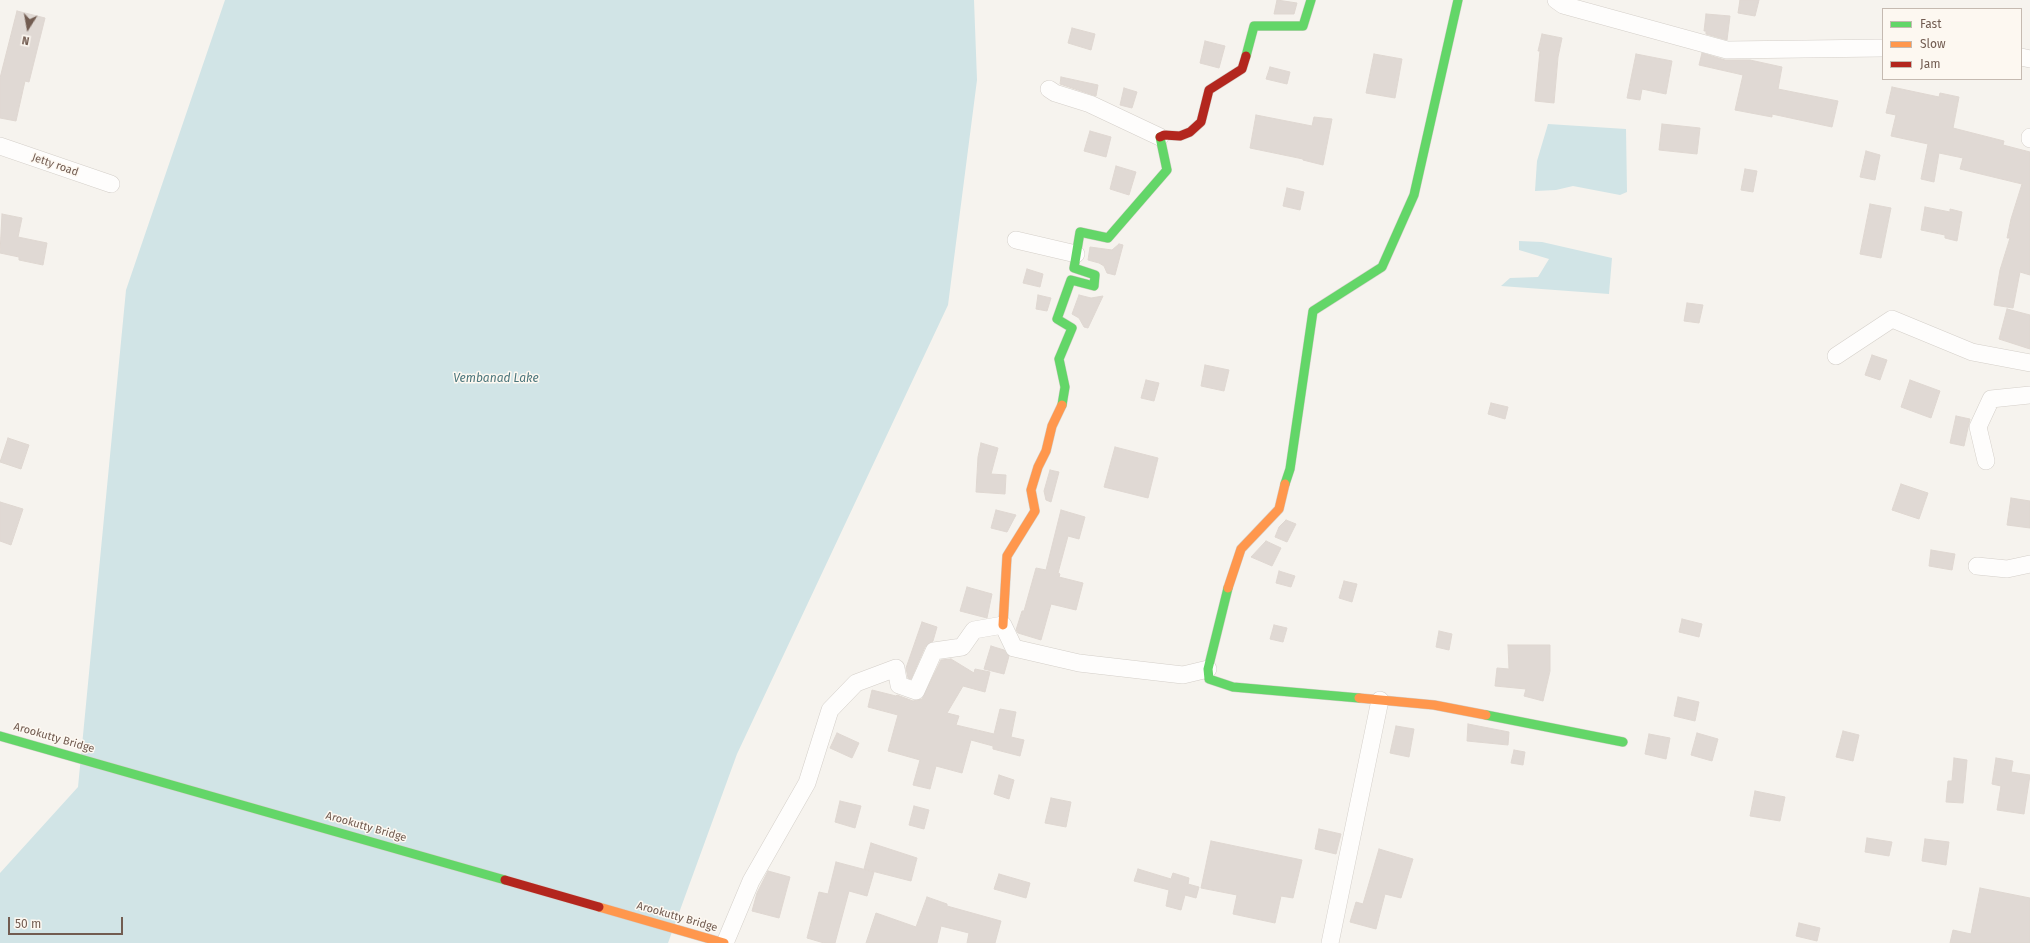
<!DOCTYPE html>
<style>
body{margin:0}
#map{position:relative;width:2030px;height:943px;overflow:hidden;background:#f6f3ee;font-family:"Fira Sans",sans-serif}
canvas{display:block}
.legend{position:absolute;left:1882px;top:8px;width:140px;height:72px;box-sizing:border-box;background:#fdf8f1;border:1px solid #c5bab1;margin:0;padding:5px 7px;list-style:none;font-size:12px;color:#725c51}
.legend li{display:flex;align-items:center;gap:8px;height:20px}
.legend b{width:20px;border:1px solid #c5bab1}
.north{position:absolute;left:8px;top:8px;width:40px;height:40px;-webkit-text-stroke:3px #fdf8f1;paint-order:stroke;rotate:191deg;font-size:11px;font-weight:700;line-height:16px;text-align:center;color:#725c51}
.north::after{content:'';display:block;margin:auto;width:14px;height:18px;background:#725c51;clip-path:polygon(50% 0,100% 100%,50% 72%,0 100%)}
.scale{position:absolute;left:8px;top:917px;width:115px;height:18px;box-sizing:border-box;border:2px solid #725c51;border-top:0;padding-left:5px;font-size:12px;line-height:14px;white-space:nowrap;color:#725c51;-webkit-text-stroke:3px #fdf8f1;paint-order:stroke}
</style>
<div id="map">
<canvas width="2030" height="943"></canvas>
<ul class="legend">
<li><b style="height:5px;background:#63d668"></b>Fast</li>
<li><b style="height:5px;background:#ff974d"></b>Slow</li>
<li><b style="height:5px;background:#b3261e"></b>Jam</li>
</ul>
<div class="north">N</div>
<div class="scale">50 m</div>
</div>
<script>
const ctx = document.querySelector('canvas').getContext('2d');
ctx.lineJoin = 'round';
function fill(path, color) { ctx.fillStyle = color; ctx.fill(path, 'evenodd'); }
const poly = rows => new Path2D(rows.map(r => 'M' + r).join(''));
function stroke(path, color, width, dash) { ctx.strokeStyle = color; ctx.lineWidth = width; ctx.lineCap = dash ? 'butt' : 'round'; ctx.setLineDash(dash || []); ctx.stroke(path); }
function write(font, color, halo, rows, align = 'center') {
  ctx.font = font + ' "Fira Sans",sans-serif'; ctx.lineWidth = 3; ctx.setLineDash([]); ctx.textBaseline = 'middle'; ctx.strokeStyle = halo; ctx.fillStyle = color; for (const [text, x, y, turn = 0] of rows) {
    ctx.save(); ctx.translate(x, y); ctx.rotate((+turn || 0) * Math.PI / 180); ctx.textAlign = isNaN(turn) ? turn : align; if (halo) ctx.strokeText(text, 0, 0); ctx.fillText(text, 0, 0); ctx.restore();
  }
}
const water = poly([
 [225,0,974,0,977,80,948,305,737,754,668,943,0,943,0,873,78,787,126,290],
 [1548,124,1626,129,1627,192,1620,195,1573,186,1556,190,1535,191,1537,161],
 [1519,241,1542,242,1612,258,1609,294,1501,286,1510,278,1538,277,1549,259,1519,250]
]);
const building = poly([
 [1277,0,1297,3,1294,14,1274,14,1277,0],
 [1740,0,1759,0,1755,16,1738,13,1740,0],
 [17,11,45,18,29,82,25,81,16,121,0,118,0,78,17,11],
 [1706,14,1730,16,1727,40,1706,34,1706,31,1704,31,1706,14],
 [1072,28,1095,34,1091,50,1068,43,1072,28],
 [1542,34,1562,38,1558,57,1554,103,1535,101,1540,51,1538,51,1542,34],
 [1205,41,1225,46,1219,68,1200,63,1205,41],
 [1702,53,1725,60,1750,60,1782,67,1778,89,1838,101,1832,127,1772,114,1772,117,1735,110,1743,75,1699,65,1702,53],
 [1374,54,1402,59,1395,98,1366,93,1374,54],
 [1636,54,1672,61,1666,94,1642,89,1640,100,1627,98,1636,54],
 [1270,67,1290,72,1287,84,1266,79,1270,67],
 [1061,77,1098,85,1096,96,1060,84,1061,77],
 [1892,87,1939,97,1940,93,1959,97,1953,128,2004,141,2003,145,2030,152,2030,275,2020,272,2013,308,1994,305,2000,270,2010,238,2007,238,2011,219,2022,184,1960,169,1963,158,1939,153,1934,182,1921,179,1928,144,1891,136,1896,115,1886,113,1892,87],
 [1124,88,1137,92,1132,108,1120,105,1124,88],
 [1256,115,1312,126,1314,117,1332,119,1323,165,1303,160,1303,159,1250,148,1256,115],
 [1662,124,1700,128,1697,154,1659,150,1662,124],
 [1090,131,1111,137,1106,157,1084,151,1090,131],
 [1866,151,1880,155,1875,180,1860,177,1866,151],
 [1116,166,1136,172,1129,195,1110,189,1116,166],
 [1745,169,1757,171,1753,192,1741,190,1745,169],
 [1287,188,1304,192,1300,210,1283,206,1287,188],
 [1870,204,1891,208,1881,258,1860,254,1870,204],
 [1925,207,1950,212,1950,209,1962,212,1957,241,1945,238,1945,235,1921,230,1925,207],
 [2,214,22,218,18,237,47,243,43,265,19,260,19,257,0,253,2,214],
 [1119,244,1123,245,1115,275,1107,273,1104,266,1099,263,1088,260,1090,247,1112,250,1119,244],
 [1027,269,1043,274,1040,287,1023,283,1027,269],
 [1038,295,1051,298,1047,311,1036,309,1038,295],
 [1079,295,1091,298,1103,296,1088,328,1084,327,1079,318,1072,314,1079,295],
 [1687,303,1703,305,1699,323,1684,321,1687,303],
 [2007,309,2030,315,2030,349,1999,339,2007,309],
 [1872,355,1887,360,1880,380,1865,375,1872,355],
 [1205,365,1229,370,1224,391,1201,386,1205,365],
 [1146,380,1159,383,1154,401,1141,398,1146,380],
 [1910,380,1940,391,1931,418,1901,407,1910,380],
 [1491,403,1508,407,1505,419,1488,414,1491,403],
 [1956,416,1970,419,1964,446,1950,443,1956,416],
 [8,438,29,445,21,469,0,462,8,438],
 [981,443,998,448,991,474,1006,475,1005,494,976,492,978,457,981,443],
 [1115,447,1158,458,1148,498,1104,487,1115,447],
 [1050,470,1059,472,1051,502,1046,500,1044,491,1050,470],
 [1901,484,1928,493,1919,519,1892,510,1901,484],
 [2011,498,2030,501,2030,528,2007,525,2011,498],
 [0,502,23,509,11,545,0,541,0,502],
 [996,510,1016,515,1007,532,991,528,996,510],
 [1061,510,1085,517,1079,539,1068,536,1058,573,1060,574,1059,577,1083,583,1076,610,1051,604,1041,640,1018,633,1016,630,1022,611,1024,611,1036,568,1046,570,1061,510],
 [1286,520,1296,524,1287,542,1275,537,1279,527,1286,520],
 [1266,541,1281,548,1272,566,1251,557,1266,541],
 [1931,550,1955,554,1952,570,1929,566,1931,550],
 [1279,571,1295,576,1291,587,1276,583,1279,571],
 [1344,581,1357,584,1352,602,1339,598,1344,581],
 [967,587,992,594,987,618,960,611,967,587],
 [1682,619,1702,624,1699,637,1679,632,1682,619],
 [922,622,937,627,933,641,925,647,911,679,908,678,906,668,922,622],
 [1274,625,1287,628,1283,642,1270,639,1274,625],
 [1439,631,1452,634,1449,650,1436,647,1439,631],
 [1508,645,1550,645,1550,671,1543,701,1524,696,1526,689,1495,686,1497,668,1509,669,1508,645],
 [991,646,1004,650,1009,656,1004,674,984,669,991,646],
 [951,659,974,673,975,669,990,672,985,692,963,686,947,713,959,716,956,725,994,734,1000,709,1016,712,1011,737,1024,740,1020,756,993,749,993,746,971,740,962,773,936,766,930,789,913,785,920,760,888,751,898,715,868,707,872,690,896,696,897,695,913,701,922,699,941,660,951,659],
 [1678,697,1699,702,1695,721,1674,716,1678,697],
 [1468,724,1509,732,1508,745,1467,741,1468,724],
 [1396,726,1414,729,1409,757,1390,753,1396,726],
 [1843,731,1859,735,1853,761,1836,757,1843,731],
 [837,733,859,743,852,758,830,748,837,733],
 [1697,733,1718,739,1712,761,1691,755,1697,733],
 [1649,734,1670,738,1666,759,1645,754,1649,734],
 [1514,750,1525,752,1523,765,1511,763,1514,750],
 [1954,758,1967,760,1963,803,1946,802,1948,781,1952,781,1954,758],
 [1996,758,2013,761,2011,772,2030,775,2024,814,1997,810,2001,786,1992,784,1996,758],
 [999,775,1014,780,1009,799,994,794,999,775],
 [1755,791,1785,797,1780,821,1750,816,1755,791],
 [1051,798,1071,802,1066,827,1045,823,1051,798],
 [840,801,861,806,855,828,835,822,840,801],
 [914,806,929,810,924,829,909,825,914,806],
 [1319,829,1341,834,1336,854,1315,849,1319,829],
 [1867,838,1892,842,1889,856,1865,852,1867,838],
 [1925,839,1949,842,1946,865,1922,861,1925,839],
 [1211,841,1302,860,1293,898,1281,896,1275,923,1233,914,1237,895,1201,888,1211,841],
 [871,843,917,858,911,881,864,869,871,843],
 [1379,849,1413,859,1401,898,1385,894,1376,929,1350,922,1356,902,1363,904,1379,849],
 [836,862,874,872,867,896,849,891,835,943,824,943,807,938,819,892,828,894,836,862],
 [1138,869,1171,879,1173,873,1189,878,1188,884,1199,887,1196,898,1185,895,1181,910,1166,906,1169,890,1134,881,1138,869],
 [768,871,790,877,779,918,752,911,757,893,768,871],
 [999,874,1030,883,1026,898,994,889,999,874],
 [1980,888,2030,898,2030,943,1950,943,1953,930,1971,934,1980,888],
 [927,897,947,904,947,906,1001,921,995,943,967,943,969,933,941,926,937,943,866,943,876,913,916,927,927,897],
 [1799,923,1820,928,1817,941,1796,936,1799,923]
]);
const street = poly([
 [1556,0,1563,5,1727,50,1883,48],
 [2021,57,2030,59],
 [1049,89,1055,93,1090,104,1160,137],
 [2030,137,2030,139],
 [0,146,111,184],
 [1016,240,1076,254],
 [1836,356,1892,319,1972,352,2030,363],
 [1986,461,1978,427,1991,399,2030,395],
 [1977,566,2007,569,2030,564],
 [725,943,751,881,807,783,830,710,856,683,896,668,899,685,916,691,934,651,962,647,974,630,1003,625,1014,648,1079,663,1183,675,1208,669],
 [1330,943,1380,700]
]);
const fast = poly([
 [1246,56,1254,26,1303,26,1311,0],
 [1062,405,1065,387,1059,359,1072,328,1057,319,1071,280,1094,286,1095,275,1074,268,1080,232,1108,238,1167,170,1160,137],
 [1285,484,1290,469,1313,311,1382,267,1414,195,1458,0],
 [1228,588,1208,669,1209,679,1233,687,1359,698],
 [1486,715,1623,742],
 [0,736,505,880]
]);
const slow = poly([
 [1228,588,1241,549,1279,509,1285,484],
 [1003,625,1007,556,1035,511,1031,490,1038,467,1046,451,1052,426,1062,405],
 [1359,698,1434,705,1486,715],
 [599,907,724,943]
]);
const jam = poly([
 [1160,137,1164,135,1180,136,1190,132,1201,122,1209,90,1242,69,1246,56],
 [505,880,599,907]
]);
const streetNames = [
 ["Jetty road",55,165,19],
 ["Arookutty Bridge",54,738,16],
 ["Arookutty Bridge",366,827,16],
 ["Arookutty Bridge",677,917,16]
];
const waterNames = [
 ["Vembanad Lake",496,379]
];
fill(water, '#d1e4e6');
fill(building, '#e0d9d4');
stroke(building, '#dfd7d1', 1);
stroke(street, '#d4cfc9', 18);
stroke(fast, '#d4cfc9', 10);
stroke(slow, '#d4cfc9', 10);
stroke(jam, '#d4cfc9', 10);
stroke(street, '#fefdfc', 17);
stroke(fast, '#63d668', 9);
stroke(slow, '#ff974d', 9);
stroke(jam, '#b3261e', 9);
write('11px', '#725c51', '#fdf8f1', streetNames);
write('italic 12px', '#4a757b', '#fdf8f1', waterNames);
</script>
